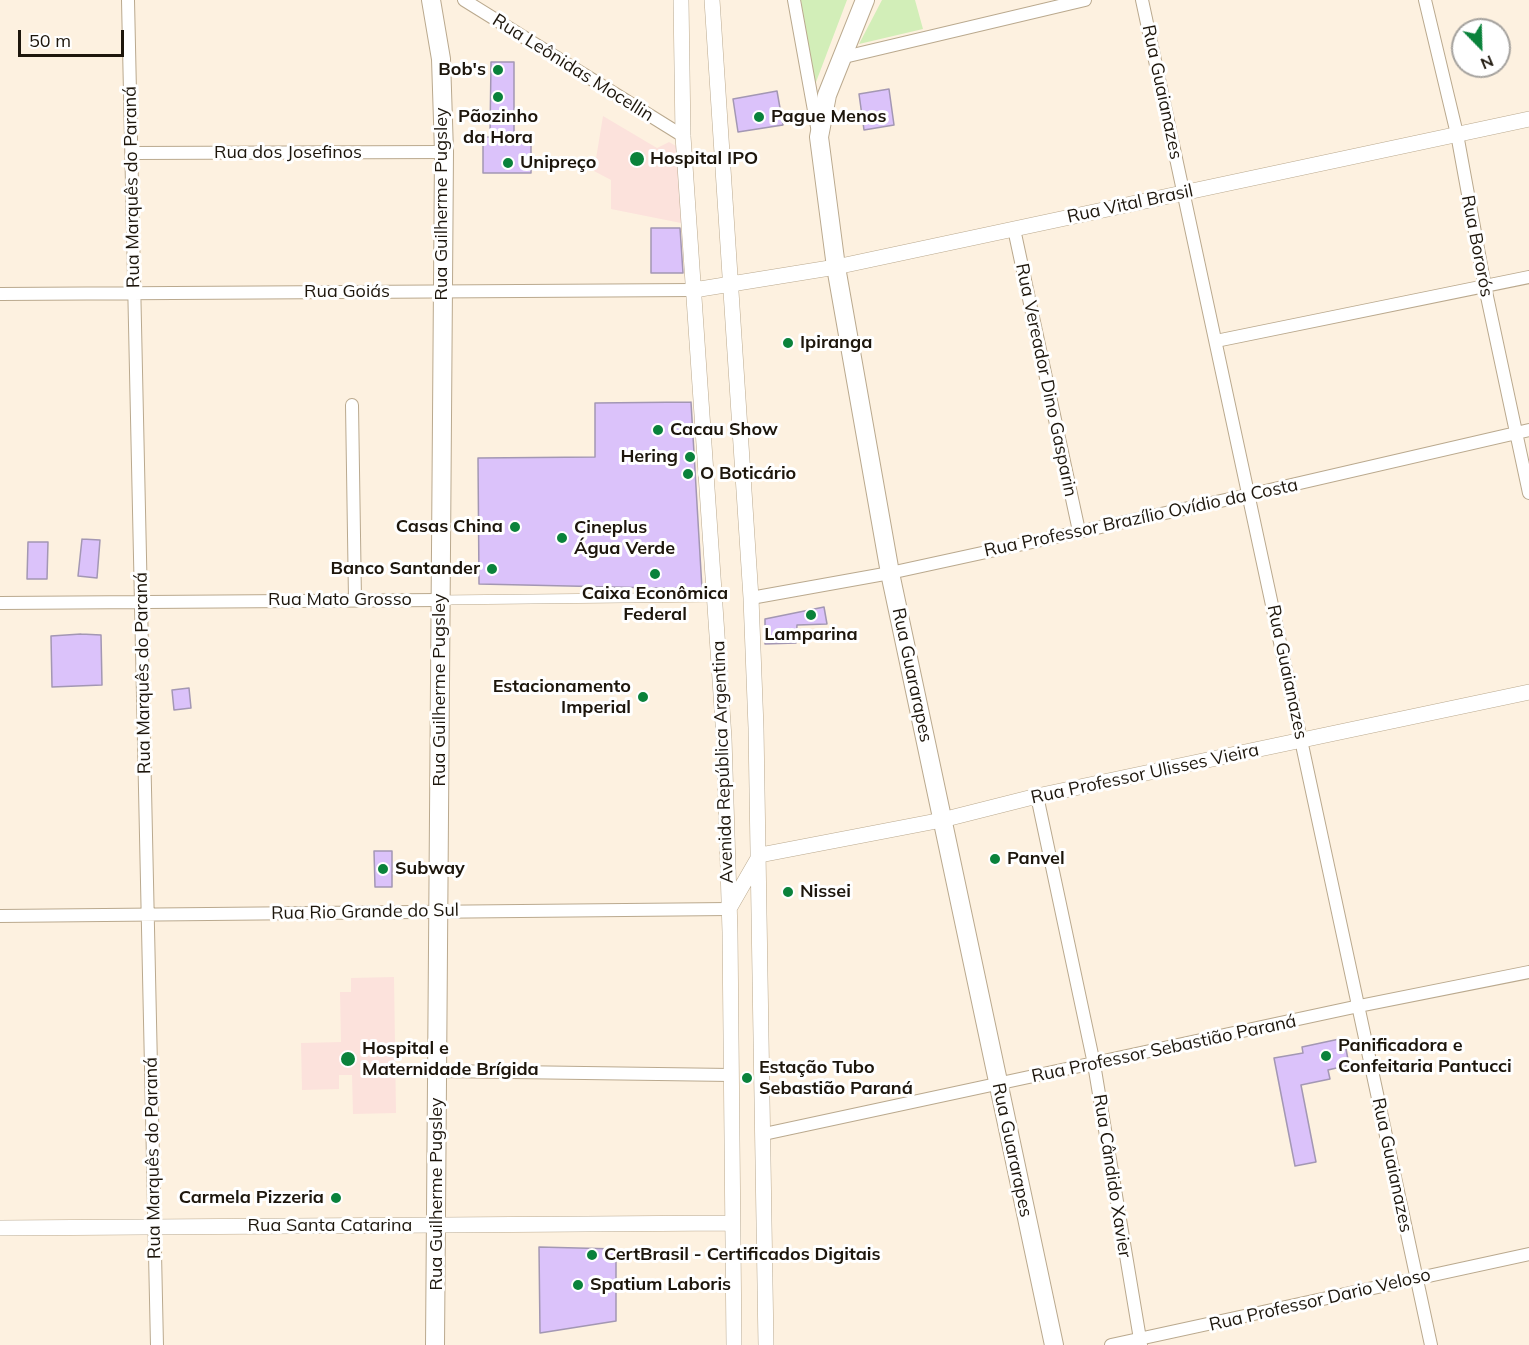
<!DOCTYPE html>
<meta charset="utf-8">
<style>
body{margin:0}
#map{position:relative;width:1529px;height:1345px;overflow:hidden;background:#fdf1e0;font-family:Mulish,sans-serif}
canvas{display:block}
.north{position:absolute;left:1451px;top:18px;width:60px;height:60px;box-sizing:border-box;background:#fff;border:2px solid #a5a29e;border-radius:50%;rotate:157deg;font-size:16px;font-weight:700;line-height:24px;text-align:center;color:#1d160c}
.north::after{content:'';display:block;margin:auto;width:21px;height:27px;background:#0a823b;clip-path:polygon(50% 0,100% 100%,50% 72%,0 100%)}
.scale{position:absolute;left:18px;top:30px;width:106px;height:27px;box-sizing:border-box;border:3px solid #1d160c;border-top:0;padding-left:8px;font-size:18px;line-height:21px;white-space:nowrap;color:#1d160c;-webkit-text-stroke:4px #fff;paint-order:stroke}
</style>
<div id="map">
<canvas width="1529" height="1345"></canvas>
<div class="north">N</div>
<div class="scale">50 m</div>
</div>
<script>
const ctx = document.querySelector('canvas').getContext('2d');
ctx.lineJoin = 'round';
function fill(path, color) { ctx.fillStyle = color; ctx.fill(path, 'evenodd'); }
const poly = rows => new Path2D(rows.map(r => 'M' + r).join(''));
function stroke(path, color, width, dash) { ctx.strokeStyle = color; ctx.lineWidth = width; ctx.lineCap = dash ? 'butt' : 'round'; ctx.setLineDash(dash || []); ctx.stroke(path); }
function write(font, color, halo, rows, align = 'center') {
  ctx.font = font + ' Mulish,sans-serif'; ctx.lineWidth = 6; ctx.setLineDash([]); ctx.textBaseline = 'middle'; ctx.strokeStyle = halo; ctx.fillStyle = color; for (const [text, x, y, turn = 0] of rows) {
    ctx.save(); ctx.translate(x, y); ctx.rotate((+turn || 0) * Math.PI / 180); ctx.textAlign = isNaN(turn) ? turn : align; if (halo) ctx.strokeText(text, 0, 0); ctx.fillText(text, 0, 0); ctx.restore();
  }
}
const medical = poly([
 [603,116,657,148,669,142,676,146,686,224,611,209,611,180,594,171],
 [394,977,396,1113,353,1114,352,1075,339,1075,339,1089,302,1090,301,1043,341,1042,340,992,351,992,351,978]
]);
const green = poly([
 [801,0,847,0,813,90],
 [882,0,915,0,923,29,859,44]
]);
const building = poly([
 [491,62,514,62,514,138,531,138,531,173,483,173,483,137,490,137,491,62],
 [889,89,894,125,864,130,859,94,889,89],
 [777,91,783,125,738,132,733,99,777,91],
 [651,228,680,228,683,273,651,273,651,228],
 [691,402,702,589,479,584,478,458,595,457,595,403,691,402],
 [82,539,100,540,97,578,78,576,82,539],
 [28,542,48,542,47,579,27,579,28,542],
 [824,607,827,624,797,625,796,643,765,644,765,619,824,607],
 [81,634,101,635,102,685,52,687,51,636,81,634],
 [189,688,191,708,174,710,172,690,189,688],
 [374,851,392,851,392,887,375,887,374,851],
 [1344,1038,1349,1065,1328,1070,1330,1079,1301,1085,1316,1162,1295,1166,1274,1058,1303,1053,1302,1047,1344,1038],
 [539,1247,616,1249,616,1321,540,1333,539,1247]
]);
const pedestrian = poly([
 [440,600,716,597]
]);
const minor = poly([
 [128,0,157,1345],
 [464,0,683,136],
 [794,0,817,127],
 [1142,0,1431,1345],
 [1425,0,1457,134,1485,287,1529,493],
 [840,58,1085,0],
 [132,153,444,152],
 [1014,229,1079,531],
 [0,294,694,290],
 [1216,341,1529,277],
 [352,405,355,600],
 [751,598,890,573,1248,495,1529,430],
 [0,603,440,600],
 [1037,796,1094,1064,1141,1345],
 [0,916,729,909],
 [438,1071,731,1075],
 [764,1134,1359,1006,1529,972],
 [1111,1345,1529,1254]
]);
const tertiary = poly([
 [681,0,683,136,724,738,730,932,734,1345],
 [712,0,751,598,756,728,766,1345],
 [694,290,836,267,1529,119],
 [730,907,760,855,942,820,1037,796,1529,692],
 [0,1228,732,1223]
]);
const primary = poly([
 [431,0,441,59,444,152,435,1345],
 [865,0,827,95,819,137,836,267,890,573,1054,1345]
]);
const markers = [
 [498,70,6,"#0a823b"],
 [498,97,6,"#0a823b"],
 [759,117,6,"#0a823b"],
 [637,159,8,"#0a823b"],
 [508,163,6,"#0a823b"],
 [788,343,6,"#0a823b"],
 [658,430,6,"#0a823b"],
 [690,457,6,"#0a823b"],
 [688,474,6,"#0a823b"],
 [515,527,6,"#0a823b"],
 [562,538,6,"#0a823b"],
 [492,569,6,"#0a823b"],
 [655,574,6,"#0a823b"],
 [811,615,6,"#0a823b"],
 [643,697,6,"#0a823b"],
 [995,859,6,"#0a823b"],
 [383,869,6,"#0a823b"],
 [788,892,6,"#0a823b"],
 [1326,1056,6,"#0a823b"],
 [348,1059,8,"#0a823b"],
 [747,1078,6,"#0a823b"],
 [336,1198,6,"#0a823b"],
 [592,1255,6,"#0a823b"],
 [578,1285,6,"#0a823b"]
];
const streetNames = [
 ["Rua Leônidas Mocellin",573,68,32],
 ["Rua Guaianazes",1162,92,78],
 ["Rua dos Josefinos",288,153],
 ["Rua Marquês do Paraná",132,187,-91],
 ["Rua Guilherme Pugsley",442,204,-90],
 ["Rua Vital Brasil",1130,204,-12],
 ["Rua Bororós",1477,246,79],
 ["Rua Goiás",347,292],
 ["Rua Vereador Dino Gasparin",1046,380,78],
 ["Rua Professor Brazílio Ovídio da Costa",1141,518,-12],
 ["Rua Mato Grosso",340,600],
 ["Rua Guaianazes",1287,672,78],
 ["Rua Marquês do Paraná",143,673,-91],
 ["Rua Guararapes",912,675,78],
 ["Rua Guilherme Pugsley",440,690,-90],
 ["Avenida República Argentina",723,762,-92],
 ["Rua Professor Ulisses Vieira",1145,774,-12],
 ["Rua Rio Grande do Sul",365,912,-1],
 ["Rua Professor Sebastião Paraná",1164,1049,-12],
 ["Rua Guararapes",1012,1150,78],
 ["Rua Marquês do Paraná",153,1158,-91],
 ["Rua Guaianazes",1392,1165,78],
 ["Rua Cândido Xavier",1112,1176,81],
 ["Rua Guilherme Pugsley",437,1194,-90],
 ["Rua Santa Catarina",330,1226],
 ["Rua Professor Dario Veloso",1320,1300,-13]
];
const poiNames = [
 ["Bob's",486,70,"right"],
 ["Pãozinho",498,117,"center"],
 ["da Hora",498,138,"center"],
 ["Pague Menos",771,117],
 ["Hospital IPO",650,159],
 ["Unipreço",520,163],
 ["Ipiranga",800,343],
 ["Cacau Show",670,430],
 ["Hering",678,457,"right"],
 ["O Boticário",700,474],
 ["Casas China",503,527,"right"],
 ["Cineplus",574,528],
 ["Água Verde",574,549],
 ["Banco Santander",480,569,"right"],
 ["Caixa Econômica",655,594,"center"],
 ["Federal",655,615,"center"],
 ["Lamparina",811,635,"center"],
 ["Estacionamento",631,687,"right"],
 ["Imperial",631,708,"right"],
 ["Panvel",1007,859],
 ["Subway",395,869],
 ["Nissei",800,892],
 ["Panificadora e",1338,1046],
 ["Confeitaria Pantucci",1338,1067],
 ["Hospital e",362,1049],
 ["Maternidade Brígida",362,1070],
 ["Estação Tubo",759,1068],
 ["Sebastião Paraná",759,1089],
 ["Carmela Pizzeria",324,1198,"right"],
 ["CertBrasil - Certificados Digitais",604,1255],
 ["Spatium Laboris",590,1285]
];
fill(medical, '#fce2dc');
fill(green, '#d2eeb8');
fill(building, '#dbc2fa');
stroke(building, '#a397b3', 1.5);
stroke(pedestrian, '#baa98e', 10);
stroke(minor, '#baa98e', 14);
stroke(tertiary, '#baa98e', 16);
stroke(primary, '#baa98e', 20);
stroke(pedestrian, '#fff', 9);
stroke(minor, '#fff', 12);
stroke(tertiary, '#fff', 15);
stroke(primary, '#fff', 18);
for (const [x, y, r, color] of markers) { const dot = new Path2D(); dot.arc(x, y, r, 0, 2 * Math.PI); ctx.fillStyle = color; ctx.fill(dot); stroke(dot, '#fff', 2); }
write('18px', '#1d160c', '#fff', streetNames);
write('bold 18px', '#1d160c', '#fff', poiNames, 'left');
</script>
